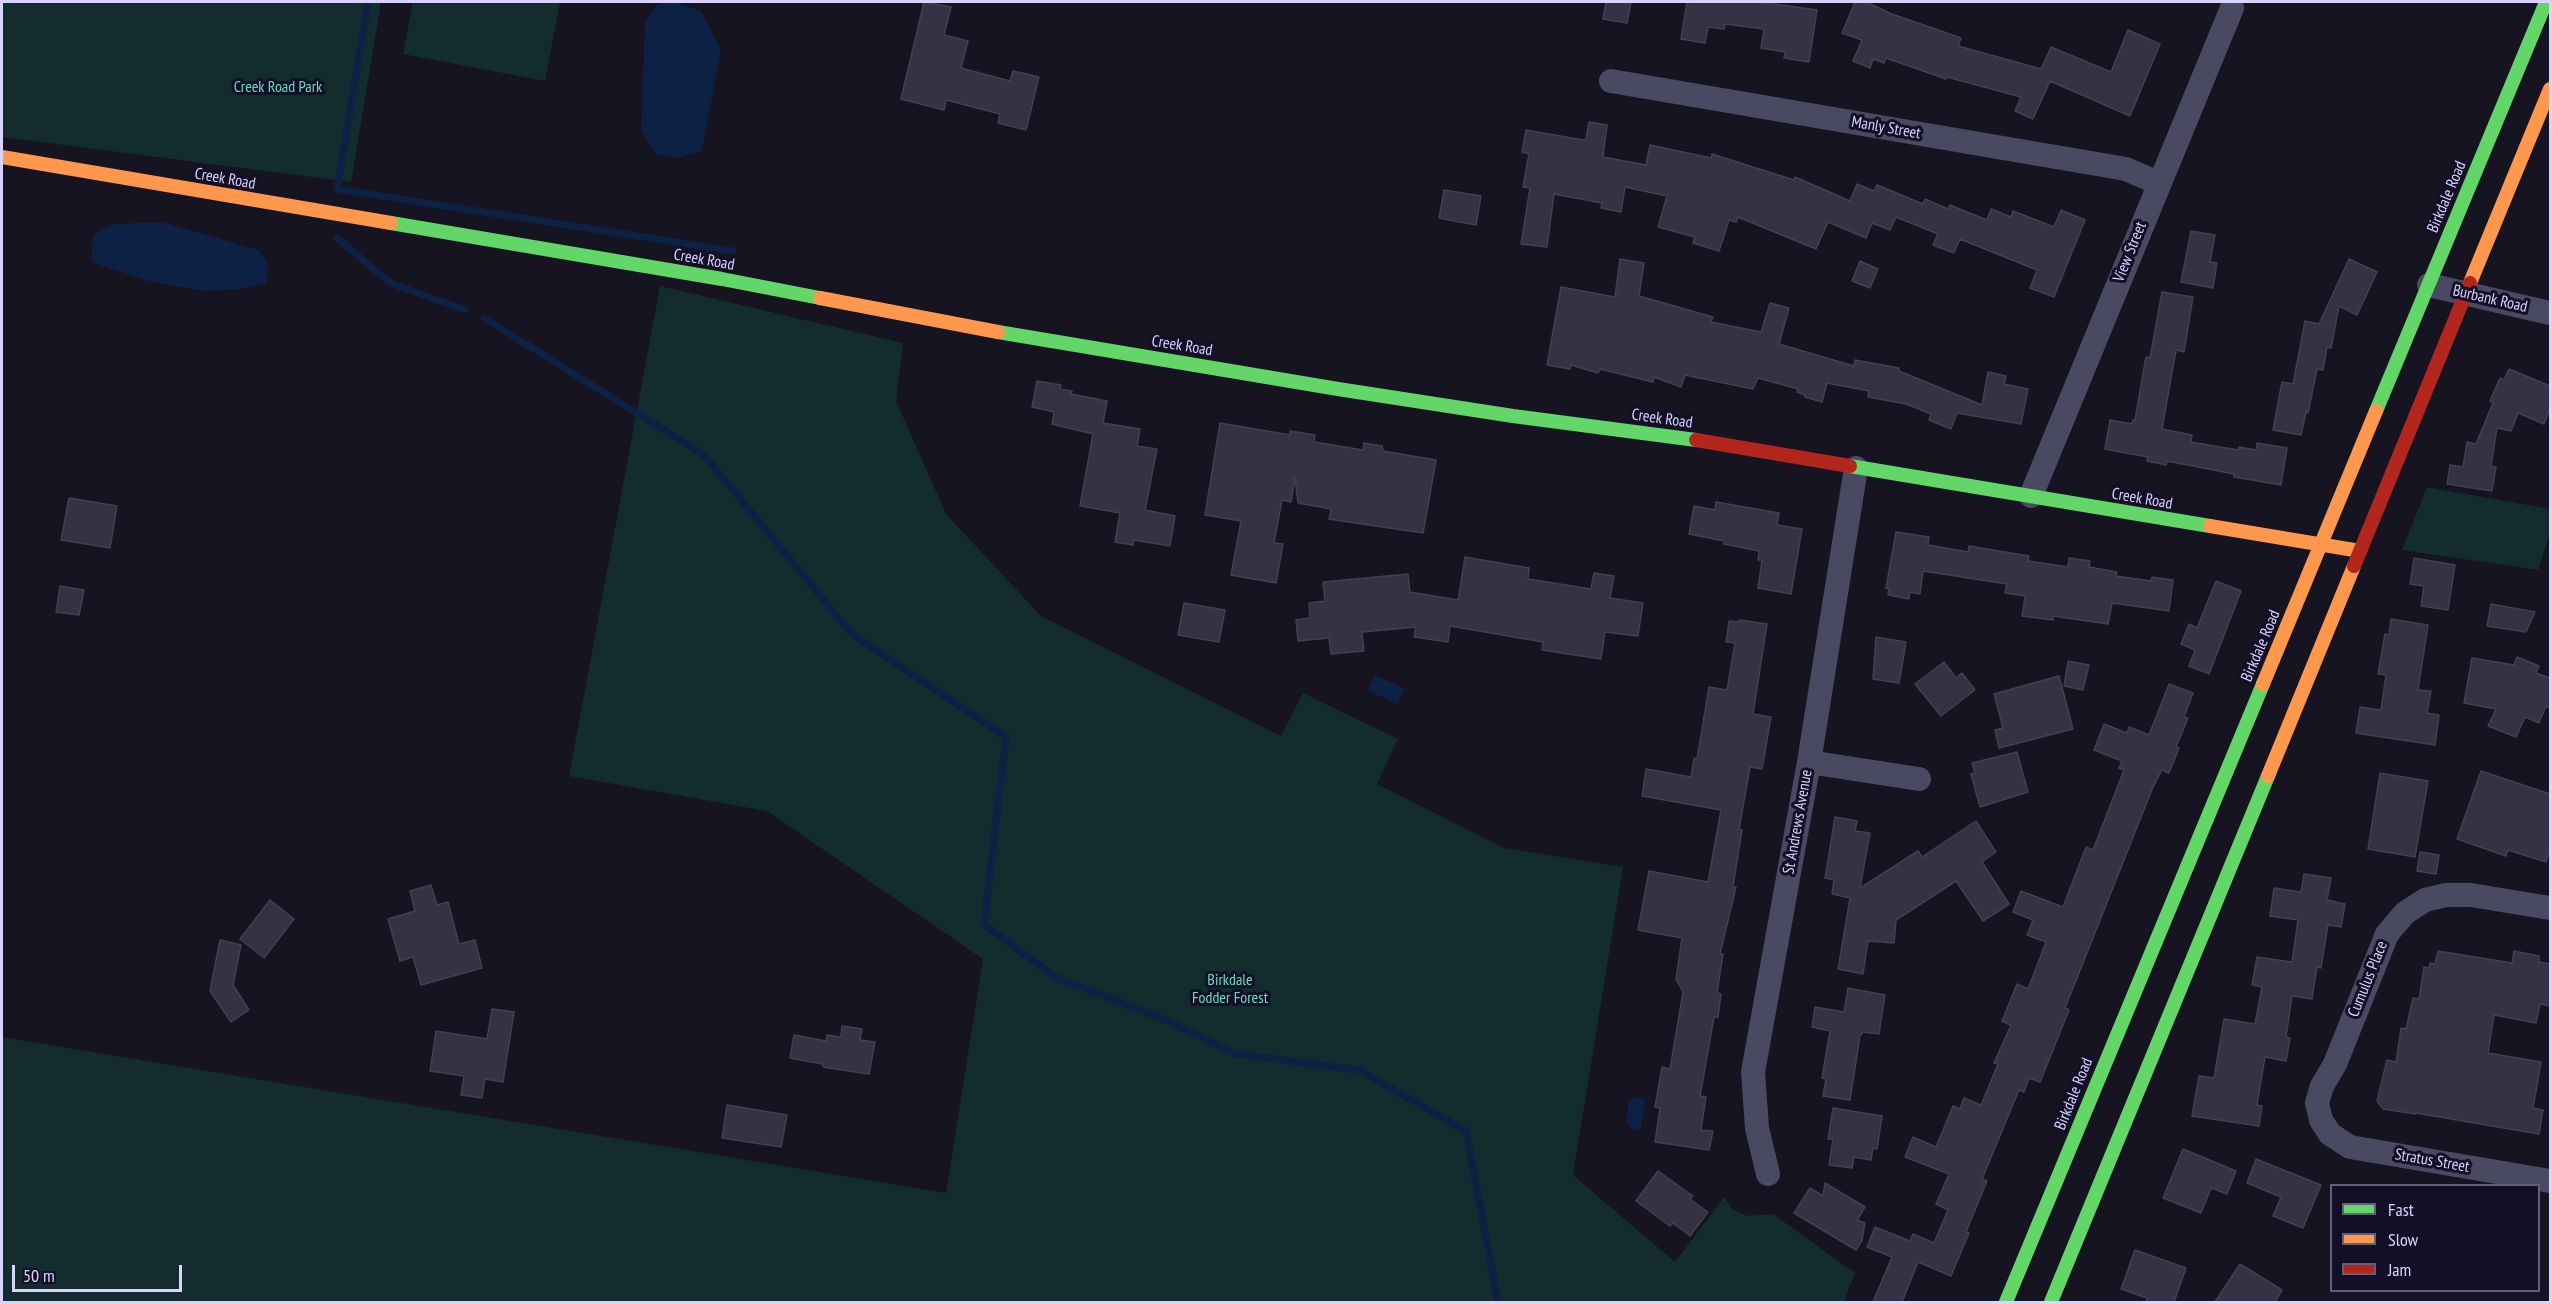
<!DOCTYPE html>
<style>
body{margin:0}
#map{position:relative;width:2552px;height:1304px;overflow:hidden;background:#161421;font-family:"PT Sans Narrow",sans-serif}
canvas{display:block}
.frame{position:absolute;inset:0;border:3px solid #d9d4ff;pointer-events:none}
.legend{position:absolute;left:2330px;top:1184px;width:210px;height:108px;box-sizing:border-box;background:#130f26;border:2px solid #625e7d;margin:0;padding:8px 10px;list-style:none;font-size:18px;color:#d9d4ff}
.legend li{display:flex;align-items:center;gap:12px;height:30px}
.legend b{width:30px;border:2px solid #625e7d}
.scale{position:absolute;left:12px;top:1265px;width:170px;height:27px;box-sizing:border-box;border:3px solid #d9d4ff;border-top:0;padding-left:8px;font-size:18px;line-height:21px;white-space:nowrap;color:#d9d4ff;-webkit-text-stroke:4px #130f26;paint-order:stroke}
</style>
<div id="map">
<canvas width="2552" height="1304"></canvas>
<div class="frame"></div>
<ul class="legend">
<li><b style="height:8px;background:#63d668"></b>Fast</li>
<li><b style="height:8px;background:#ff974d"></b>Slow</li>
<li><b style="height:8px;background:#b3261e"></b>Jam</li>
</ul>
<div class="scale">50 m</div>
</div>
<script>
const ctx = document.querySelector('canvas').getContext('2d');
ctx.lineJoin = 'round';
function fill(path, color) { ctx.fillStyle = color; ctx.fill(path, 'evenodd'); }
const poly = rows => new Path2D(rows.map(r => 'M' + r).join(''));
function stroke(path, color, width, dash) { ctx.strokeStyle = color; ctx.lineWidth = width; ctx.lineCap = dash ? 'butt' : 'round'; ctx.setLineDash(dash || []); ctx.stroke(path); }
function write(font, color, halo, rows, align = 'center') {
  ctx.font = font + ' "PT Sans Narrow",sans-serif'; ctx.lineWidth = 6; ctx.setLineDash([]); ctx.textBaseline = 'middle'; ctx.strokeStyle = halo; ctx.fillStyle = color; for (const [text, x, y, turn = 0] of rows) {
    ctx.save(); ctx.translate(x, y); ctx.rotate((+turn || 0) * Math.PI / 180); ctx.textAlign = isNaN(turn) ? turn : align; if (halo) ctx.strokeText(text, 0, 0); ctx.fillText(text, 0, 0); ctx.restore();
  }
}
const green = poly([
 [2,2,381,2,351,182,2,137],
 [413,2,560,2,545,81,403,54],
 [660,286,903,343,896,401,946,514,1041,616,1281,736,1303,693,1398,739,1377,784,1504,848,1623,867,1573,1175,1675,1262,1724,1197,1733,1210,1748,1216,1773,1214,1855,1273,1844,1302,2,1302,2,1037,946,1193,983,959,767,811,569,776],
 [2427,487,2550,509,2550,533,2538,570,2402,550]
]);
const water = poly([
 [666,2,674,2,701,11,721,50,702,151,677,158,656,154,641,131,645,24,656,5],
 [162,222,258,250,269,264,266,283,240,289,204,291,152,282,91,262,93,235,113,224],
 [1375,675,1405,689,1397,704,1368,691],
 [1636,1097,1643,1098,1645,1105,1640,1131,1631,1129,1627,1123,1628,1102]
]);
const stream = poly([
 [368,2,337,189,733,251],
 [337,238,390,283,465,310],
 [484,318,704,455,851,633,1006,737,984,925,1057,978,1166,1020,1235,1054,1359,1070,1466,1131,1498,1302]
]);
const building = poly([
 [924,2,951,7,944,35,968,41,961,68,1010,81,1013,71,1039,77,1026,130,998,123,1000,114,946,100,944,110,901,99,924,2],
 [1606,2,1631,2,1627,23,1603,19,1606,2],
 [1687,2,1761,2,1817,10,1809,62,1784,58,1785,52,1761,48,1764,29,1725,24,1724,29,1708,27,1705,43,1681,39,1687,2],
 [1855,2,1866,2,1892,14,1961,38,1958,46,2041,69,2051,47,2111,72,2128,30,2160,44,2130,116,2050,81,2033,119,2015,111,2021,97,1947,77,1946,79,1886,58,1884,63,1873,59,1870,68,1853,61,1862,40,1842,33,1855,2],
 [1589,122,1607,125,1603,157,1646,165,1650,145,1711,158,1712,154,1794,180,1795,177,1850,201,1857,184,1874,191,1877,185,1923,204,1925,199,1948,209,1950,205,1987,220,1991,209,2011,217,2013,211,2054,227,2061,210,2085,220,2054,297,2030,288,2037,270,1960,239,1954,253,1933,245,1938,234,1896,217,1890,230,1872,223,1866,238,1828,222,1816,249,1738,217,1736,222,1729,220,1719,251,1693,243,1695,237,1658,227,1667,196,1625,187,1621,212,1601,208,1602,203,1554,194,1547,247,1521,244,1530,188,1523,187,1529,154,1522,152,1526,130,1583,140,1586,139,1589,122],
 [1444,190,1481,196,1476,225,1439,218,1444,190],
 [2191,231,2215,235,2210,262,2217,263,2213,288,2181,282,2191,231],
 [1620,259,1644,263,1639,296,1713,317,1711,322,1761,332,1770,303,1789,308,1779,344,1854,366,1855,360,1899,368,1899,371,1982,405,1988,372,2006,376,2004,384,2028,389,2021,424,1957,413,1951,429,1929,420,1931,414,1906,404,1868,397,1869,391,1827,383,1822,402,1805,397,1805,395,1797,392,1798,389,1758,378,1753,389,1685,375,1681,387,1654,377,1653,382,1600,369,1598,373,1571,365,1570,369,1547,365,1561,287,1615,297,1620,259],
 [2349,259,2377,272,2357,315,2339,306,2331,348,2327,347,2323,370,2317,369,2308,413,2306,412,2301,435,2273,430,2282,382,2293,384,2305,321,2319,324,2349,259],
 [1860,261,1878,269,1870,288,1852,281,1860,261],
 [2162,292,2193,297,2184,352,2176,350,2162,429,2192,435,2191,442,2238,450,2239,447,2256,450,2257,443,2287,448,2281,485,2234,477,2234,474,2167,461,2166,465,2147,461,2148,457,2105,449,2110,420,2132,424,2133,420,2135,420,2146,357,2150,358,2162,292],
 [2509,369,2550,386,2550,408,2544,424,2518,413,2511,431,2497,428,2491,466,2496,467,2492,491,2447,484,2450,465,2463,467,2467,442,2476,444,2493,403,2490,401,2500,378,2504,380,2509,369],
 [1037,381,1061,385,1060,389,1072,391,1071,394,1107,401,1103,423,1140,429,1137,446,1157,449,1145,510,1175,516,1170,546,1134,540,1133,545,1115,542,1120,513,1080,506,1093,434,1052,424,1054,412,1032,407,1037,381],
 [1220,423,1290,435,1290,431,1315,435,1314,442,1363,450,1364,443,1382,446,1383,451,1436,460,1423,533,1329,519,1331,509,1298,503,1295,478,1291,502,1282,500,1274,543,1283,544,1276,583,1231,575,1241,521,1205,515,1220,423],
 [69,498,117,506,110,548,61,540,69,498],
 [1716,502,1779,513,1777,525,1802,529,1791,594,1758,588,1762,560,1758,560,1759,551,1724,544,1724,541,1689,534,1694,506,1715,510,1716,502],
 [1896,532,1929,537,1928,545,1968,552,1969,546,2029,556,2028,561,2068,567,2069,558,2090,561,2089,567,2117,572,2116,576,2151,581,2152,577,2173,580,2169,611,2112,603,2108,624,2053,616,2053,620,2022,616,2025,596,2005,593,2007,584,1923,571,1920,594,1910,592,1909,599,1888,595,1889,589,1886,588,1896,532],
 [1465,557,1529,568,1528,579,1591,589,1594,573,1614,576,1610,598,1643,603,1638,636,1605,632,1601,659,1542,650,1543,642,1450,626,1448,642,1414,637,1416,627,1362,632,1364,651,1331,654,1329,638,1298,641,1296,620,1310,618,1309,603,1325,601,1323,582,1408,574,1410,592,1458,600,1465,557],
 [2414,558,2455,565,2448,610,2421,606,2424,586,2410,584,2414,558],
 [2216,581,2241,591,2209,674,2189,666,2195,650,2181,644,2189,624,2197,628,2216,581],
 [60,586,84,590,79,615,56,612,60,586],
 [1184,603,1225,610,1219,642,1178,635,1184,603],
 [2491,604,2535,612,2526,632,2487,626,2491,604],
 [2391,619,2428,625,2418,690,2431,691,2427,713,2439,715,2435,745,2356,733,2360,707,2381,710,2386,675,2378,674,2385,634,2389,635,2391,619],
 [1739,620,1767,624,1753,714,1771,717,1762,769,1750,767,1739,829,1742,830,1733,887,1736,887,1720,954,1723,954,1717,993,1721,994,1718,1017,1714,1017,1700,1096,1706,1097,1701,1130,1713,1131,1709,1150,1655,1142,1660,1108,1655,1107,1662,1067,1670,1069,1683,992,1676,979,1682,938,1638,930,1649,871,1708,882,1721,810,1642,796,1646,769,1691,777,1694,758,1697,759,1709,687,1727,690,1735,643,1726,642,1729,621,1738,622,1739,620],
 [1876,637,1906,642,1899,683,1873,679,1876,637],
 [2517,657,2539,666,2536,673,2550,678,2550,709,2546,706,2539,723,2525,717,2516,737,2488,726,2496,709,2464,703,2472,658,2514,665,2517,657],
 [2068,661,2089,665,2083,690,2064,686,2068,661],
 [1944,662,1956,678,1962,673,1975,690,1941,716,1915,684,1944,662],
 [2059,676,2073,729,1999,748,1995,730,2003,728,1994,694,2059,676],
 [2169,684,2193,693,2184,717,2188,718,2176,747,2179,748,2169,773,2162,770,2153,787,2065,1008,2069,1010,2040,1082,2029,1078,2024,1092,2019,1090,1982,1179,1987,1181,1966,1232,1969,1233,1951,1276,1918,1262,1902,1302,1873,1302,1892,1257,1867,1247,1875,1227,1910,1241,1913,1234,1934,1243,1948,1210,1936,1204,1949,1174,1905,1157,1913,1137,1936,1147,1953,1106,1960,1109,1964,1098,1981,1105,1998,1064,1994,1063,2011,1025,2002,1021,2017,984,2028,989,2046,942,2027,935,2033,920,2013,912,2021,891,2063,907,2086,847,2093,850,2124,770,2119,768,2122,761,2094,750,2104,724,2127,733,2129,727,2149,735,2169,684],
 [2017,752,2028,792,1980,807,1971,774,1975,773,1972,763,2017,752],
 [2481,771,2550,794,2550,848,2546,862,2508,850,2506,856,2457,839,2481,771],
 [2380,773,2428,781,2415,857,2368,849,2380,773],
 [1835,817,1857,821,1855,831,1870,833,1860,888,1918,851,1922,857,1976,821,1996,852,1982,862,2009,904,1983,921,1956,881,1896,920,1894,943,1868,941,1863,974,1838,969,1850,898,1832,894,1834,880,1825,878,1835,817],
 [2420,852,2439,855,2436,874,2417,871,2420,852],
 [2304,874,2331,878,2327,900,2345,904,2341,927,2328,925,2321,968,2317,967,2312,999,2292,996,2286,1037,2290,1038,2286,1061,2265,1057,2257,1105,2262,1106,2259,1126,2192,1116,2199,1076,2214,1078,2224,1019,2255,1024,2262,987,2252,985,2257,957,2292,962,2298,920,2270,916,2274,888,2301,892,2304,874],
 [431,885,437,905,448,902,459,944,475,940,482,968,421,985,413,957,400,961,388,919,415,911,410,891,431,885],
 [270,900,294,919,264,958,240,939,270,900],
 [220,940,241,945,233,985,249,1010,231,1022,210,991,220,940],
 [2438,951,2512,963,2514,951,2539,956,2539,962,2550,964,2550,1006,2540,1004,2536,1023,2494,1015,2488,1053,2541,1062,2533,1108,2543,1110,2539,1134,2416,1113,2415,1114,2383,1109,2377,1101,2387,1060,2396,1062,2401,1028,2406,1029,2413,998,2419,999,2424,967,2429,968,2430,963,2435,964,2438,951],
 [1848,988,1885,995,1879,1034,1863,1032,1860,1036,1850,1100,1823,1096,1826,1079,1822,1078,1830,1031,1812,1027,1815,1007,1844,1012,1848,988],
 [492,1009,514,1012,503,1082,485,1079,482,1098,461,1095,464,1076,430,1071,436,1031,487,1039,492,1009],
 [842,1026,862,1029,860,1040,875,1042,869,1074,823,1067,823,1064,790,1058,794,1035,826,1041,827,1035,841,1037,842,1026],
 [727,1105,787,1115,781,1147,722,1138,727,1105],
 [1833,1108,1882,1116,1877,1149,1873,1148,1871,1160,1854,1157,1852,1168,1829,1165,1833,1139,1828,1139,1833,1108],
 [2183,1149,2236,1171,2227,1194,2211,1188,2201,1213,2163,1198,2183,1149],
 [2256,1159,2321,1185,2303,1228,2273,1216,2281,1197,2247,1183,2256,1159],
 [1658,1171,1693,1196,1690,1199,1708,1212,1690,1236,1673,1223,1670,1226,1636,1201,1658,1171],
 [1825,1183,1865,1207,1857,1220,1865,1223,1862,1240,1856,1250,1794,1213,1810,1188,1823,1196,1825,1183],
 [2135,1250,2186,1268,2174,1302,2146,1302,2147,1298,2121,1289,2135,1250],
 [2240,1264,2282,1290,2275,1302,2215,1302,2240,1264]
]);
const street = poly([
 [1611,81,2126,169,2158,183],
 [2429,285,2550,313],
 [2031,496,2232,8],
 [1809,762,1919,779],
 [2550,908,2471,895,2446,895,2425,900,2405,913,2387,934,2335,1064,2322,1086,2317,1103,2321,1120,2330,1134,2350,1147,2550,1181],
 [1768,1174,1757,1128,1753,1072,1809,762,1856,468]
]);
const fast = poly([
 [391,223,722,279,820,298],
 [998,332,1338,389,1513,416,1696,440],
 [2376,411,2546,2],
 [1850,466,2210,526],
 [2006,1302,2263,684],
 [2051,1302,2268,776]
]);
const slow = poly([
 [2,157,391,223],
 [2470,283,2550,89],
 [820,298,998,332],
 [2210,526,2360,551],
 [2263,684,2376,411],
 [2268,776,2354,566]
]);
const jam = poly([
 [1696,440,1850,466],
 [2354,566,2470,283]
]);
const parkNames = [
 ["Creek Road Park",278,87],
 ["Birkdale",1230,980],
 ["Fodder Forest",1230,998]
];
const streetNames = [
 ["Manly Street",1886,128,10],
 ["Creek Road",225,179,10],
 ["Birkdale Road",2447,197,-67],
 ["View Street",2130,252,-68],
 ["Creek Road",704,260,10],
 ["Burbank Road",2490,299,13],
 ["Creek Road",1182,346,9],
 ["Creek Road",1662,419,8],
 ["Creek Road",2142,499,10],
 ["Birkdale Road",2261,646,-67],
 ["St Andrews Avenue",1798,822,-80],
 ["Cumulus Place",2368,979,-68],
 ["Birkdale Road",2074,1094,-68],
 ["Stratus Street",2432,1161,10]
];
fill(green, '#132c2d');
fill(water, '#0d2144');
stroke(stream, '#0d2144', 7);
fill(building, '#343243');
stroke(building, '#433f54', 1.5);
stroke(street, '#4a4962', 24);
stroke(fast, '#63d668', 14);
stroke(slow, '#ff974d', 14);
stroke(jam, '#b3261e', 14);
write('16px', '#5fe0c0', '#130f26', parkNames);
write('16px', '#d9d4ff', '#130f26', streetNames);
</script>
